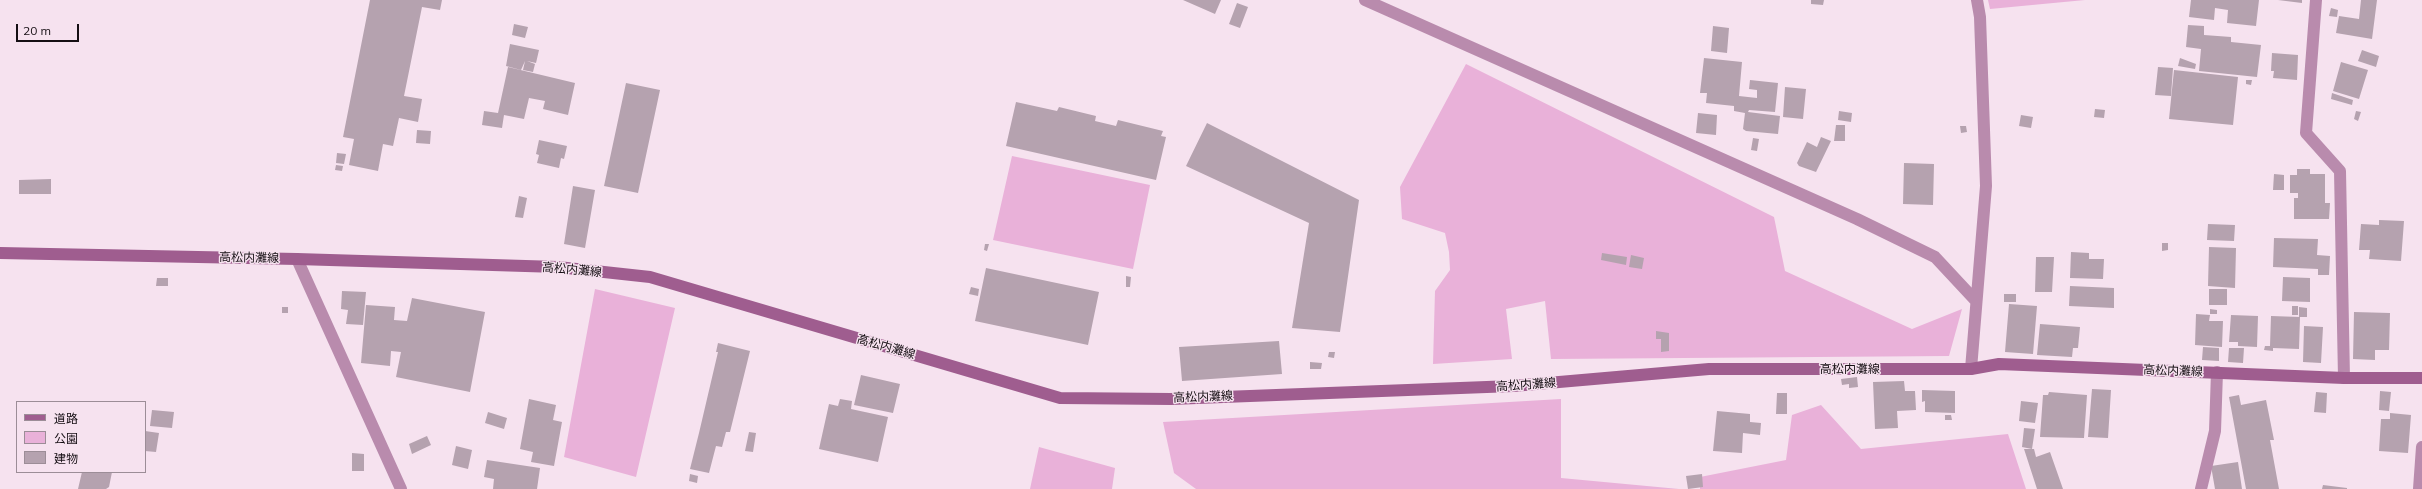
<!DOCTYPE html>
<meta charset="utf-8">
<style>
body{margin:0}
#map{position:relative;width:2422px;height:489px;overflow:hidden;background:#f6e2ef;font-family:Mulish,"Noto Sans JP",sans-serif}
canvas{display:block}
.legend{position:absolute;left:16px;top:401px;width:130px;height:72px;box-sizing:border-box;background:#f6e2ef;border:1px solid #9c8d97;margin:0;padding:5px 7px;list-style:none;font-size:12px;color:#150e13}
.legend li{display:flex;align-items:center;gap:8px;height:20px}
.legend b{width:20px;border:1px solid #9c8d97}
.scale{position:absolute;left:16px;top:24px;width:63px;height:18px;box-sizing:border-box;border:2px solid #150e13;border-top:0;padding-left:5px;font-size:12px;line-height:14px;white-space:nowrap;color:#150e13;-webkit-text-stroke:3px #f6e2ef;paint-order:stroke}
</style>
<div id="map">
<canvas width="2422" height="489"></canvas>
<ul class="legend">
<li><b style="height:5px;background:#9f5d8f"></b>道路</li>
<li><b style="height:11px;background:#e9b1d9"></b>公園</li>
<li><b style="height:11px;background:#b5a2af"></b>建物</li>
</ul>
<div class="scale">20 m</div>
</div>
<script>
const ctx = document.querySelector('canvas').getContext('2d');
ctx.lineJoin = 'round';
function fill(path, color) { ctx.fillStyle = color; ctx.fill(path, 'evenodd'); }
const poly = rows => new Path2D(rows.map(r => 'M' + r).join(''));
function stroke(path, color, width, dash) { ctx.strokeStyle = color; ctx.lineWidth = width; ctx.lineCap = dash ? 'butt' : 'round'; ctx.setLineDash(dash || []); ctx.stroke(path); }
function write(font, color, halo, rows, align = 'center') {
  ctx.font = font + ' Mulish,"Noto Sans JP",sans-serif'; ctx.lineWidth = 3; ctx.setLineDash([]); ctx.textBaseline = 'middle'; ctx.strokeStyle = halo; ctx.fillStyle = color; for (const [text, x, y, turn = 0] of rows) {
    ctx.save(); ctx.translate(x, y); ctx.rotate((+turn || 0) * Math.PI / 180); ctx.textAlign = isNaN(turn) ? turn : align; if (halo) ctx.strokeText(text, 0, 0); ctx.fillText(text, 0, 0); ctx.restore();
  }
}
const green = poly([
 [1988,0,2085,0,1990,9],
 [1466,64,1774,217,1785,271,1912,329,1962,309,1949,356,1551,359,1545,301,1506,309,1512,359,1433,364,1435,291,1450,270,1449,252,1445,233,1402,219,1400,187],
 [1012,156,1150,185,1133,269,993,240],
 [595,289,675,308,636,477,564,457],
 [1561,399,1561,478,1679,489,1196,489,1174,473,1163,422],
 [1821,405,1861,449,2008,434,2026,489,1700,489,1700,477,1786,460,1792,415],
 [1039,447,1115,468,1112,489,1030,489]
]);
const building = poly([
 [370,0,442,0,440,10,422,7,404,96,422,99,418,122,399,118,393,146,383,144,378,171,349,165,354,139,343,137],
 [1183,0,1221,0,1215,14],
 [1811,0,1824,0,1823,5,1811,4],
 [2191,0,2259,0,2256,26,2227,23,2228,10,2215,8,2214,20,2189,17],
 [2278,0,2302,0,2302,3],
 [2361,0,2377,0,2372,39,2336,33,2339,16,2359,19],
 [1237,3,1248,7,1240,28,1229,24],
 [2331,8,2338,10,2337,17,2329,16],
 [514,24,528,27,525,38,512,35],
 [2188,25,2204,26,2204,35,2231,37,2231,42,2261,45,2257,77,2199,71,2201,49,2186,47],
 [1713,26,1729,28,1727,53,1711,51],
 [510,44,539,50,536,63,527,61,535,64,533,72,523,70,525,61,521,70,506,66],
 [2362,50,2379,56,2376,67,2358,61],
 [2272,53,2298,55,2297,80,2273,78,2274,71,2271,71],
 [1704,58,1742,62,1739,96,1757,98,1757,90,1749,89,1750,80,1778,83,1775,112,1749,110,1748,112,1780,116,1778,134,1746,131,1743,129,1745,113,1734,111,1734,106,1706,103,1707,93,1700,93],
 [2180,58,2196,64,2195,69,2178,66],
 [2341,62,2368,70,2359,99,2333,91],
 [508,67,575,83,568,115,543,109,545,101,529,98,524,119,504,115,502,128,482,125,484,111,498,113],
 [2158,67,2173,68,2171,96,2155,95],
 [2174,70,2238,77,2233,125,2169,119],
 [2246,80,2252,80,2251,85,2246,84],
 [626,83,660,90,638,193,604,186],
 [1785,87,1806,89,1803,119,1783,117],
 [2332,93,2353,100,2352,105,2331,99],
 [1016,102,1057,111,1059,107,1096,116,1095,121,1116,126,1118,120,1163,131,1161,136,1166,137,1156,180,1006,146],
 [2095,109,2105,110,2104,118,2094,117],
 [1839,111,1852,113,1851,122,1838,120],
 [2356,111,2361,112,2358,121,2354,119],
 [1698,113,1717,115,1716,135,1696,133],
 [2021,115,2033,117,2031,128,2019,126],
 [1207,123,1359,200,1340,332,1292,328,1309,223,1186,166],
 [1836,125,1845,125,1845,141,1834,141],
 [1960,126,1966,126,1967,132,1961,133],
 [417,130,431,131,430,144,416,143],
 [1821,137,1831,141,1816,172,1799,166,1797,163,1807,142,1817,147],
 [1753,138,1759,139,1757,151,1751,150],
 [539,140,567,146,564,159,561,158,559,168,537,163,539,155,536,154],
 [337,153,346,154,344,164,336,163],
 [1904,163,1934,164,1933,205,1903,204],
 [336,165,343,166,342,171,335,170],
 [2297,169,2310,169,2310,174,2325,174,2325,203,2330,203,2329,219,2294,219,2294,198,2298,198,2298,193,2290,193,2290,175,2297,175],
 [2274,174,2284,175,2284,190,2273,190],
 [51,179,51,194,19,194,19,180],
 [573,186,595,190,585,248,564,244],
 [519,196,527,198,523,218,515,217],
 [2379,220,2404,221,2401,261,2369,259,2370,250,2359,250,2361,224,2379,225],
 [2208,224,2235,225,2234,241,2207,240],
 [2274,238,2318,239,2317,255,2330,256,2329,275,2318,275,2318,269,2273,267],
 [2162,243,2168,243,2168,250,2162,251],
 [985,244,989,244,987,251,984,250],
 [2209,247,2236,248,2235,288,2208,286],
 [2071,252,2089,253,2089,259,2104,259,2103,279,2070,278],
 [1602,253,1627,257,1626,265,1601,260],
 [1631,255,1644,258,1642,269,1629,267],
 [2036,257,2054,257,2052,292,2035,292],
 [986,268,1099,292,1088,345,975,321],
 [1126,276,1131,277,1130,287,1126,287],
 [2283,277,2310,278,2310,302,2282,301],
 [157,278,168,278,168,286,156,286],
 [2070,286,2114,288,2114,308,2069,306],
 [971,287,979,289,978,296,969,294],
 [2209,289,2227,289,2227,305,2209,305],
 [342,291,366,292,363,325,346,324,348,310,341,309],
 [2004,294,2016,294,2016,302,2004,302],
 [412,298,485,312,470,392,396,377,401,352,391,351,390,366,361,363,366,305,395,307,394,320,407,321],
 [2009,304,2037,306,2033,354,2005,352],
 [2292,306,2298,306,2298,315,2292,315],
 [282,307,288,307,288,313,282,313],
 [2299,307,2307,308,2307,317,2299,317],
 [2210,309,2217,310,2217,314,2210,314],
 [2354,312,2390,313,2389,350,2375,350,2375,360,2353,359],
 [2196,314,2210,315,2209,321,2223,321,2222,347,2195,345],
 [2231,315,2258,316,2257,347,2238,346,2238,342,2229,342],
 [2271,316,2300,317,2299,349,2273,348,2273,351,2264,350,2265,346,2270,346],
 [2040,324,2080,327,2078,348,2073,348,2072,357,2037,355],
 [2304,326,2323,327,2321,363,2303,362],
 [1656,331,1669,333,1669,351,1661,352,1661,339,1656,339],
 [1279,341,1282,374,1182,381,1179,347],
 [718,343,750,351,730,432,726,432,722,447,716,446,709,473,690,469,699,433,712,436,699,433,718,352,716,352],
 [2203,347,2219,348,2219,361,2202,360],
 [2229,348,2244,348,2243,363,2228,362],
 [1329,352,1335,352,1334,358,1328,357],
 [1310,362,1322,363,1321,369,1310,369],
 [861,375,900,384,893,413,854,405],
 [1857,377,1858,387,1849,388,1849,384,1842,385,1841,379],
 [1904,381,1905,391,1915,391,1916,410,1897,411,1898,428,1875,429,1873,382],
 [2092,389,2111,390,2108,438,2088,437],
 [1922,390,1955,391,1955,413,1925,412,1925,401,1922,402],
 [2380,391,2391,392,2389,411,2379,410],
 [2049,392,2087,395,2084,438,2040,437,2043,395,2048,395],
 [2316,392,2327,393,2326,413,2314,412],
 [1777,393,1787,393,1787,414,1776,414],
 [2239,395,2241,405,2266,400,2274,440,2270,440,2279,489,2246,489,2229,397],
 [529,399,556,405,553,420,562,422,554,466,531,462,533,452,520,449],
 [840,399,852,401,851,409,888,417,878,462,819,449,829,404,838,406],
 [2021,401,2038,403,2035,423,2019,421],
 [152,410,174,412,172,428,150,426],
 [1717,411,1750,414,1750,422,1761,423,1760,435,1743,433,1742,453,1713,451],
 [488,412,507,418,504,429,485,423],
 [2390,413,2411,415,2408,453,2379,451,2381,419,2390,419],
 [1945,415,1951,415,1952,420,1945,420],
 [2024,428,2035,429,2032,449,2022,447],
 [145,431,159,433,156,452,145,451],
 [749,432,756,433,753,452,745,451],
 [427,436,431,445,412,454,409,444],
 [456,446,472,450,468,469,452,465],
 [2024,449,2034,449,2036,457,2050,452,2063,489,2037,489],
 [352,453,364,454,364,471,352,471],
 [487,460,540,468,537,489,493,489,494,479,484,477],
 [2238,462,2242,489,2215,489,2211,466],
 [82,472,112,472,109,487,106,489,78,489],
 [690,474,698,476,697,483,689,481],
 [1702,474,1703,487,1688,489,1686,476],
 [2323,485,2347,488,2347,489,2322,489]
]);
const street = poly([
 [1365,0,1857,219,1935,257,1976,301],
 [2316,0,2306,133,2340,171,2344,378],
 [297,259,401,489],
 [1971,369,1986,186,1980,17,1977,0],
 [2201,489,2215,431,2217,372],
 [2419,489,2422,447]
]);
const secondary = poly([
 [0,253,297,259,558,267,650,277,1060,398,1171,399,1513,386,1709,369,1971,369,1999,364,2344,378,2422,378]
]);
const streetNames = [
 ["高松内灘線",249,258,1],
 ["高松内灘線",572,270,5],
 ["高松内灘線",886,347,16],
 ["高松内灘線",1850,369],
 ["高松内灘線",2173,371,2],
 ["高松内灘線",1526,385,-4],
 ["高松内灘線",1203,397,-2]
];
fill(green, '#e9b1d9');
fill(building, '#b5a2af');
stroke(street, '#b98bad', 12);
stroke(secondary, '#9f5d8f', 12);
write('12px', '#150e13', '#f6e2ef', streetNames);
</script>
